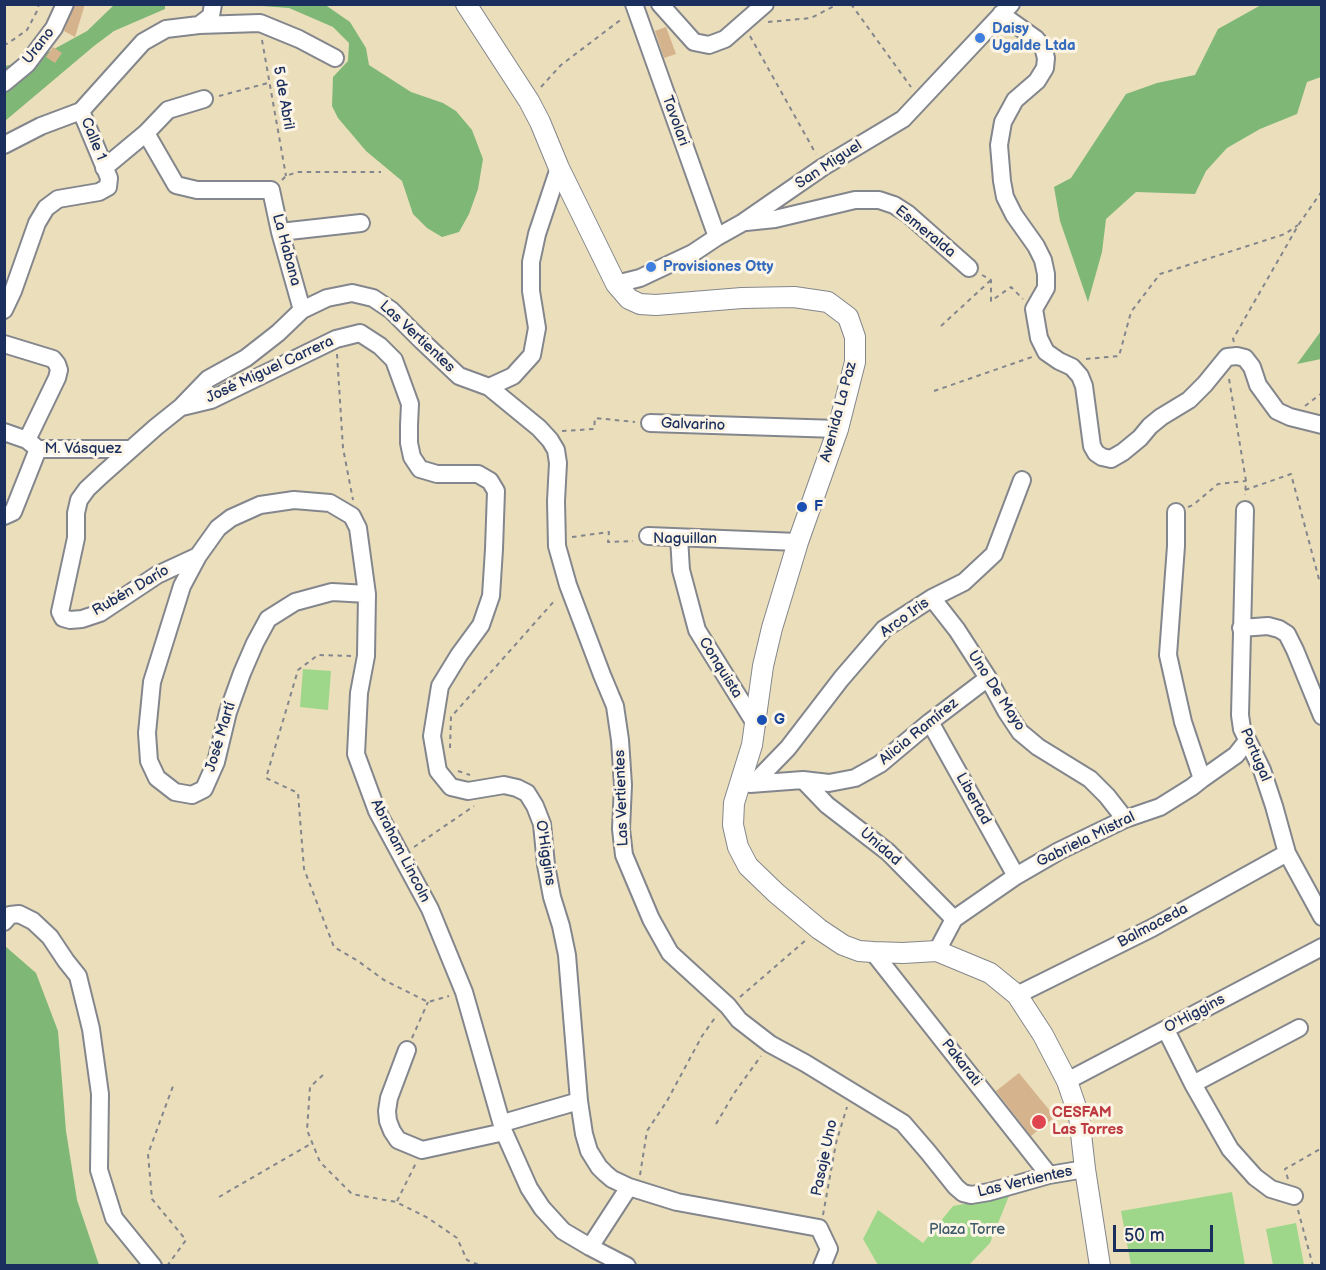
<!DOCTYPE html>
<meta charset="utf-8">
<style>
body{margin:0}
#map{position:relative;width:1326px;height:1270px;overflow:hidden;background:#ebdebb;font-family:"Balsamiq Sans",sans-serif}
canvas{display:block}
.frame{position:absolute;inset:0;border:6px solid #1b2f5e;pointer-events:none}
.scale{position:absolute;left:1113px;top:1225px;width:100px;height:27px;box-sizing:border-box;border:3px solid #1b2f5e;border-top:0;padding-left:8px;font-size:18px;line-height:21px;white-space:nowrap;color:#1b2f5e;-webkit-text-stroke:4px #fcf5e5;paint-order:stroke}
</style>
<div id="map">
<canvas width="1326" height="1270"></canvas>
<div class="frame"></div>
<div class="scale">50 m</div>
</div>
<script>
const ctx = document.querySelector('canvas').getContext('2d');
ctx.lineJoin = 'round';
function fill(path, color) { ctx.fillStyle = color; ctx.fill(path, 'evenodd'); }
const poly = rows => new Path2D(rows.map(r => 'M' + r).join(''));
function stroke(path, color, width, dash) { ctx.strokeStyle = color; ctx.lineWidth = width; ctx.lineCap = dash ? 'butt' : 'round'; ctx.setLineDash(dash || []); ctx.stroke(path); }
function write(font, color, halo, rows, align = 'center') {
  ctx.font = font + ' "Balsamiq Sans",sans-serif'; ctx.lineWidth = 6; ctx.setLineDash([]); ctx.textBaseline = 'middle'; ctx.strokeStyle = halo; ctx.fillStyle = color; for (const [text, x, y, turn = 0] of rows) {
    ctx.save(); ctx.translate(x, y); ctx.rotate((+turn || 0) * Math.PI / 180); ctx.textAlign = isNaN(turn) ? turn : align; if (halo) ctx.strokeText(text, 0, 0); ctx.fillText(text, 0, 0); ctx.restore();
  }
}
const green = poly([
 [303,669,331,671,328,710,300,707],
 [1232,1192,1245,1265,1131,1265,1121,1211],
 [1009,1196,990,1243,969,1265,878,1265,863,1239,878,1210,923,1243,953,1206],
 [1296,1223,1304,1265,1273,1265,1266,1229]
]);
const forest = poly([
 [324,4,350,22,366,48,369,65,411,92,443,103,456,111,472,130,483,159,478,189,469,214,459,232,442,237,427,228,413,214,402,181,366,151,338,118,332,106,333,77,348,61,349,43,333,27,289,8,249,5],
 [114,5,165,5,165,9,114,31,94,46,5,121,5,66,34,60,87,31],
 [1261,5,1321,5,1321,77,1307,82,1297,114,1260,129,1227,148,1206,171,1195,194,1136,192,1106,219,1102,252,1088,302,1060,221,1054,187,1071,178,1126,94,1157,83,1195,75,1218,29],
 [1321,331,1321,359,1297,364],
 [5,946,36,973,58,1031,66,1131,77,1200,99,1265,5,1265]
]);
const building = poly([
 [75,4,85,4,75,37,64,31],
 [666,27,676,54,664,58,655,31],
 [53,47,62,53,55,63,46,57],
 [1019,1073,1055,1117,1031,1136,996,1091]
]);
const path = poly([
 [851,4,911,87],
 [768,22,811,18,838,4],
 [750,36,816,154],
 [262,40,286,176],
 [4,42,7,44,27,30,37,11,39,4],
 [541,87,561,65,623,18],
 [219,96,268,83],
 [282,180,286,176,297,172,381,172],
 [982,275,991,280,991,301,1011,287,1023,299],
 [941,326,991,280],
 [1234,342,1233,339,1299,224,1322,191],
 [337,354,343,448,353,500],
 [1086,359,1119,356,1131,312,1160,274,1285,234,1298,225],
 [1229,379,1246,481,1245,495],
 [934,391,1032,357],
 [1305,406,1322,393],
 [562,431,594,429,595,418,635,422],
 [1245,490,1291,474,1320,583],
 [1188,507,1193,505,1218,484,1246,481],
 [572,537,609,532,608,542,633,541],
 [351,656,318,655,298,670,266,778,298,793,304,869,334,947,358,961,384,980,428,1002,449,996],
 [450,748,451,717,556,599],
 [458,771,470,775],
 [414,847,474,806],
 [740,997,806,940],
 [412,1038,428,1002],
 [323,1075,310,1087,307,1130,320,1162,352,1194,396,1202,428,1218,457,1238,467,1260,481,1266],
 [716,1124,735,1092,761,1056],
 [640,1175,647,1131,667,1101,702,1036,717,1015],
 [1288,1179,1285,1169,1322,1148],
 [219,1197,312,1143],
 [397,1201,416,1163],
 [1298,1210,1313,1266],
 [823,1215,836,1143,847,1107],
 [167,1266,186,1240,152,1199,148,1154,173,1086]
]);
const minor = poly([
 [634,4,717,237],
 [660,4,694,42,709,45,725,39,765,4],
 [1001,14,1036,39,1043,47,1046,58,1045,68,1037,81,1015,100,1003,122,999,145,1002,181,1005,197,1014,215,1036,246,1043,260,1046,274,1046,288,1034,309,1039,338,1046,352,1059,361,1072,367,1080,376,1084,386,1092,446,1096,453,1102,457,1111,459,1123,452,1140,438,1150,426,1161,417,1189,400,1205,384,1227,357,1237,356,1245,358,1252,367,1258,385,1277,411,1290,417,1322,425],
 [199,25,260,23,299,39,335,58],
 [4,83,27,64,54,28,65,4],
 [146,133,176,185,197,190,271,190,280,232,302,310],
 [4,145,41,126,81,111,143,42,166,29,199,25,211,16,213,4],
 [104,168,146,133,168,110,204,99],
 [746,222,775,219,855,200,879,200,894,205,908,214,969,268],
 [280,232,361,223],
 [616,284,640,278,693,253,717,237,742,223,823,167,903,119,1011,4],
 [4,310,13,291,37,223,46,208,58,199,99,192,108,187,109,178,81,111],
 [4,344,53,359,57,364,59,370,57,378,27,440],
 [489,387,513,376,532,355,537,328,531,291,531,262,537,234,559,168],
 [182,407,211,400,336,339,360,333,380,346,394,360,410,404,409,425,409,443,412,457,420,469,437,474,478,474,490,481,496,491,494,549,491,596,481,625,459,655,440,686,432,736,438,771,451,787,468,791,504,785,517,788,527,793,535,806,542,824,546,865,552,897,561,926,567,955,579,1101,584,1134,589,1151,599,1167,605,1173,612,1179,629,1187,677,1202,819,1228,829,1249,822,1266],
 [650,423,838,429],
 [4,432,27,440,38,449,131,449],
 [1245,510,1240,715,1242,729,1262,770,1274,806,1287,853,1322,917],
 [1176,512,1176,546,1168,655,1183,722,1202,779],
 [4,516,13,512,38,449],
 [648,536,798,542],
 [679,538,681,570,697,630,756,725],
 [198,556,157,575,100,613,82,619,70,620,63,618,60,612,76,538,76,513,79,500,87,489,103,474,156,427,181,407,208,379,246,358,278,333,302,310,327,298,352,293,373,298,391,310,422,341,459,376,489,387,539,428,550,440,556,450,558,463,556,501,557,546,568,585,602,675,615,706,620,740,623,785,621,829,624,855,651,919,670,953,728,1006,739,1020,770,1044,805,1063,903,1123,928,1152,956,1187,963,1193,971,1195,989,1192,1049,1175,1085,1169],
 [367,594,332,592,295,602,268,619,255,643,242,673,228,712,216,762,204,789,192,795,175,792,157,778,149,761,147,733,152,682,182,586,198,556,218,528,231,518,260,505,294,500,330,503,352,516,358,528,367,594,366,656,359,693,356,754,377,811,430,909,464,992,504,1132,529,1188,542,1208,563,1231,590,1247,627,1266],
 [932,598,957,630,988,678,1006,711,1020,732,1038,747,1090,779,1107,796,1125,819],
 [1241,628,1268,626,1279,629,1287,634,1295,650,1322,716],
 [930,722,1016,876],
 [803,780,827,805,888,852,954,919],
 [754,783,788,748,841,679,884,629,932,598,964,582,994,554,1022,480],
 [750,784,803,780,829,783,855,778,880,764,930,722,988,678],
 [4,922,10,915,19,914,33,921,50,937,66,961,78,976,91,1029,100,1094,99,1170,114,1218,153,1266],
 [937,951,954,919,1016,876,1059,851,1125,819,1160,807,1192,787,1202,779,1236,755,1247,741],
 [873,952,1049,1175],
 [1017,995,1152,928,1287,853],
 [1166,1030,1193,1084,1230,1149,1255,1177,1271,1189,1294,1196],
 [407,1050,389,1098,387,1111,388,1121,392,1131,398,1140,422,1150,504,1132],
 [1067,1081,1322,947],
 [1193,1084,1299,1028],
 [503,1123,579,1101],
 [590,1247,629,1187]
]);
const tertiary = poly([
 [466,4,529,101,540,122,559,168,616,284,629,299,640,304,656,305,742,298,794,297,828,302,848,317,855,337,855,362,838,429,798,542,772,628,763,666,752,745,734,803,733,825,738,847,748,866,776,893,819,929,843,945,859,951,873,952,903,953,937,951,990,973,1017,995,1043,1035,1067,1081,1079,1116,1085,1169,1100,1266]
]);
const markers = [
 [980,38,6,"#3f7fe0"],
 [651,267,6,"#3f7fe0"],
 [802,507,6,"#1a4fb4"],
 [762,720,6,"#1a4fb4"],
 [1039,1122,8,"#e0444e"]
];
const shopNames = [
 ["Daisy",992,29],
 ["Ugalde Ltda",992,46],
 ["Provisiones Otty",663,267]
];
const streetNames = [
 ["Urano",39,46,-52],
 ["5 de Abril",283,98,80],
 ["Tavolari",675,121,70],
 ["Calle 1",93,139,68],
 ["San Miguel",829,165,-33],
 ["Esmeralda",925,232,39],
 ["La Habana",286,250,75],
 ["Las Vertientes",417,337,43],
 ["José Miguel Carrera",270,370,-25],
 ["Avenida La Paz",839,412,-75],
 ["Galvarino",693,425,2],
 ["M. Vásquez",83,449],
 ["Naguillan",685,539],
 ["Rubén Darío",131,591,-30],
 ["Arco Iris",905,618,-36],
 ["Conquista",720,668,58],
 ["Uno De Mayo",996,691,57],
 ["Alicia Ramírez",919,732,-39],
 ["José Martí",221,737,-73],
 ["Portugal",1255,755,67],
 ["Las Vertientes",622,798,-92],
 ["Libertad",973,799,61],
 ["Gabriela Mistral",1086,840,-26],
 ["Unidad",880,847,41],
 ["Abraham Lincoln",400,851,63],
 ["O'Higgins",545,853,81],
 ["Balmaceda",1153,926,-28],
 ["O'Higgins",1195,1014,-28],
 ["Pakarati",961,1063,52],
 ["Pasaje Uno",825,1158,-78],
 ["Las Vertientes",1025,1182,-13]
];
const transitNames = [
 ["F",814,507],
 ["G",774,720]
];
const healthNames = [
 ["CESFAM",1052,1113],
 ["Las Torres",1052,1130]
];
const parkNames = [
 ["Plaza Torre",967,1230]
];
fill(green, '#9fd78a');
fill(forest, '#7fb876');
fill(building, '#d5b38d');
stroke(minor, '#83868c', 20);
stroke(tertiary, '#83868c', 22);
stroke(path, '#83868c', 2, [4.5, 4.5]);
stroke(minor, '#fff', 16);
stroke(tertiary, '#fff', 20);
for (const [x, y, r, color] of markers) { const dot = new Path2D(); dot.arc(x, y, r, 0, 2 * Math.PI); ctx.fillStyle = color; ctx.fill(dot); stroke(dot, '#fcf5e5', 2); }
write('bold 15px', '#366cbe', '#fcf5e5', shopNames, 'left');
write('15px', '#1b2f5e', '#fcf5e5', streetNames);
write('bold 15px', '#164399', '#fcf5e5', transitNames, 'left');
write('bold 15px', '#be3a42', '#fcf5e5', healthNames, 'left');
write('15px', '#3c5969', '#fcf5e5', parkNames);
</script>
